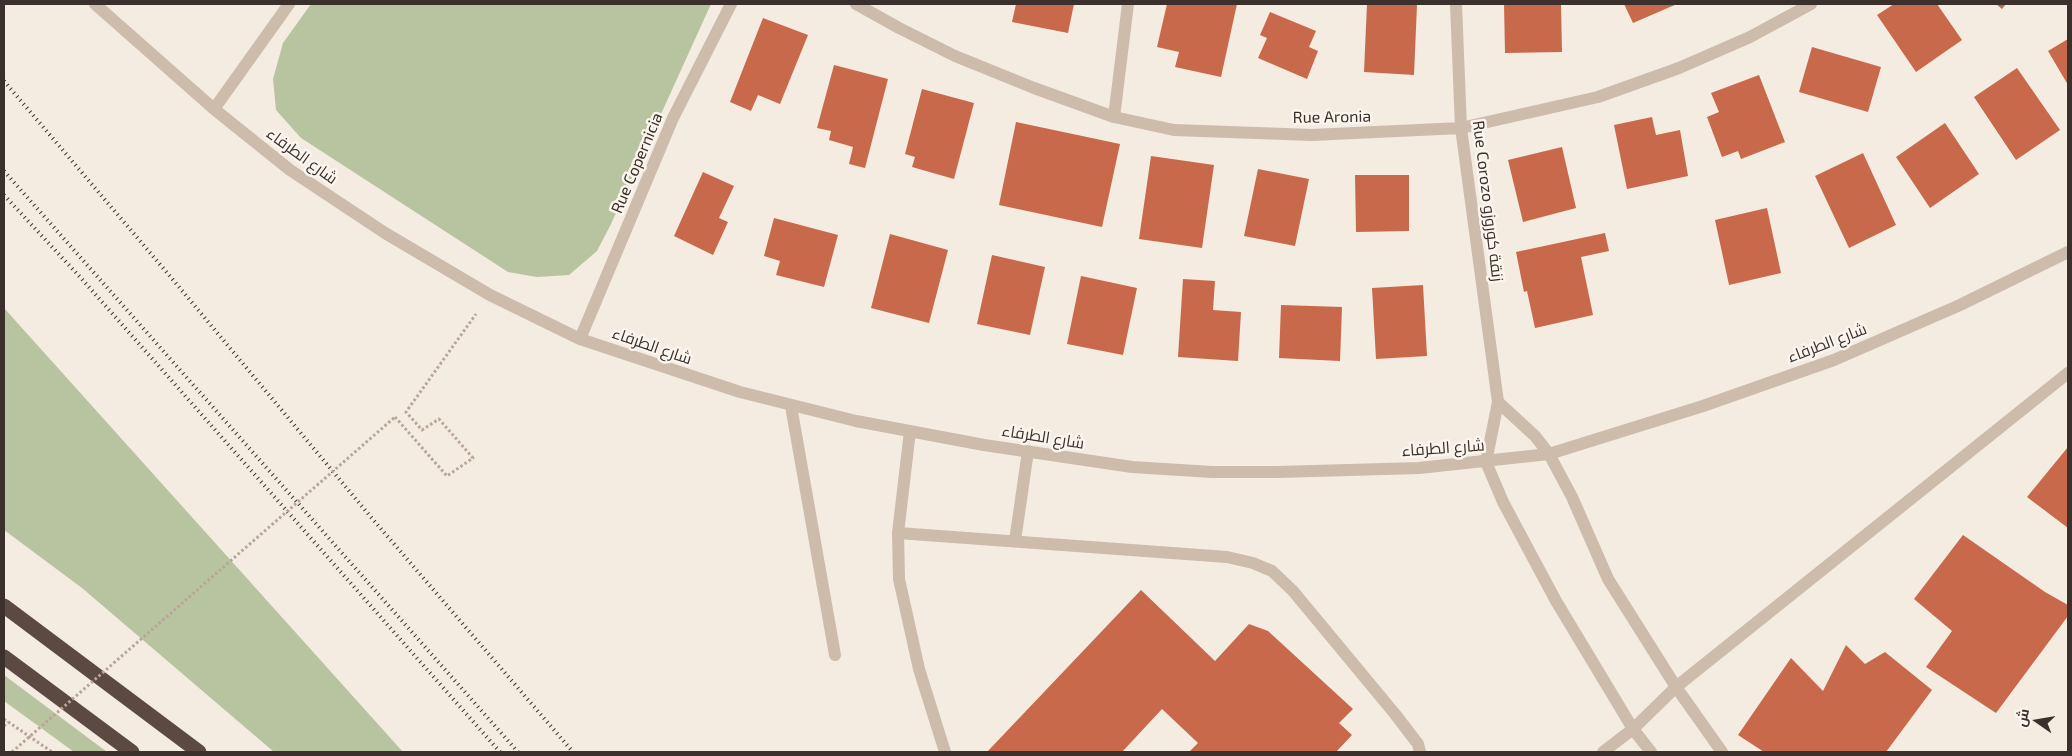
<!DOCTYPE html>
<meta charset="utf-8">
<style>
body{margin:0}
#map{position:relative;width:2072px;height:756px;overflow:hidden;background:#f4ebe1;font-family:"Exo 2",Cairo,sans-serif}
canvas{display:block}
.frame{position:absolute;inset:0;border:5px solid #3b302b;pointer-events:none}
.north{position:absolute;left:2012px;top:696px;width:50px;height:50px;-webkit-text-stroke:4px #fbf5ee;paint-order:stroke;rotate:283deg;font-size:14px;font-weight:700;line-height:20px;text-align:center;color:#3b302b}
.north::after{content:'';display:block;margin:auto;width:18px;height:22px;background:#3b302b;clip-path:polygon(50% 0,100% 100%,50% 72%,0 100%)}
</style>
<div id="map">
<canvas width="2072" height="756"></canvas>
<div class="frame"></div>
<div class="north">ش</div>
</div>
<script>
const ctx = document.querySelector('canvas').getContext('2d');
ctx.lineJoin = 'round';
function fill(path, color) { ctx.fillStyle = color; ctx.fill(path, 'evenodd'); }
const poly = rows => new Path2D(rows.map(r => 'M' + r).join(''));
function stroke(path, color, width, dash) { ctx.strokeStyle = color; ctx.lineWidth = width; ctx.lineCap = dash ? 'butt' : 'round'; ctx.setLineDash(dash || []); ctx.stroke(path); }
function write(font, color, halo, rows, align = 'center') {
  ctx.font = font + ' "Exo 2",Cairo,sans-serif'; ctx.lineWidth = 5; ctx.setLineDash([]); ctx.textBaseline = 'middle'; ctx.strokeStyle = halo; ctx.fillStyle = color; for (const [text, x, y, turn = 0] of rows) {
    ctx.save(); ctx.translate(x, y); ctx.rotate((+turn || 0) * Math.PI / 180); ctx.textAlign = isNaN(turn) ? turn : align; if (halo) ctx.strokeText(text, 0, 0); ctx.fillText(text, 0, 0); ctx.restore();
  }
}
const green = poly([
 [311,4,711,4,611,224,597,251,569,275,537,277,508,272,301,138,276,110,273,79,283,43],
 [4,308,403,752,274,752,82,588,4,530],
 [4,675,107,752,74,752,4,701]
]);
const building = poly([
 [1016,4,1074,4,1068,33,1012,22],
 [1167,4,1237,4,1221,77,1175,67,1179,52,1157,47],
 [1367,4,1417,5,1414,75,1364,72],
 [1504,4,1561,4,1562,52,1505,53],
 [1624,4,1677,4,1633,23],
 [1894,4,1937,4,1962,40,1916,72,1877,15],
 [1996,4,2006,4,2002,9],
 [1270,12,1316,31,1309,47,1318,51,1307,79,1258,58,1267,38,1260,35],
 [763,18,808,35,780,104,758,95,751,111,730,102],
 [2068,39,2068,85,2048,51],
 [1812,47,1881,67,1868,112,1799,92],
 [834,65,888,79,865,168,849,164,853,147,829,140,831,131,817,128],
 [2017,68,2060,130,2016,160,1974,97],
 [1759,75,1785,142,1741,159,1738,151,1722,157,1707,117,1719,112,1711,93],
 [922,89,974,103,954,179,912,167,915,157,905,154],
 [1652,117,1656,135,1680,130,1688,176,1627,189,1614,125],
 [1016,122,1120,144,1102,227,999,205],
 [1945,123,1979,174,1930,208,1896,157],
 [1562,147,1576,208,1523,222,1508,160],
 [1863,153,1896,225,1849,248,1815,176],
 [1151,156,1214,165,1202,248,1139,239],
 [1258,169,1309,179,1295,246,1244,236],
 [703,172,734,186,719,218,728,222,713,255,674,236],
 [1355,175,1409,175,1409,231,1356,232],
 [1767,208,1781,273,1729,285,1715,220],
 [774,218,838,235,824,287,776,275,780,261,764,256],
 [1605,233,1609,251,1581,257,1593,315,1535,328,1527,291,1524,292,1516,252],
 [890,234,948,250,929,323,871,308],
 [992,255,1045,267,1030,335,977,324],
 [1081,276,1137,288,1123,355,1067,344],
 [1183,279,1215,281,1213,310,1241,312,1238,361,1178,357],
 [1423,285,1427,356,1376,359,1372,288],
 [1281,305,1342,307,1340,361,1279,358],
 [2068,447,2068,528,2027,497],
 [1963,535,2045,592,2068,605,2068,616,1996,713,1926,667,1952,631,1914,599],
 [1141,590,1215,661,1249,624,1268,631,1353,709,1339,723,1352,735,1336,752,1189,752,1198,743,1162,709,1122,752,987,752],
 [1846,645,1865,664,1885,652,1932,690,1886,752,1764,752,1738,735,1791,658,1823,691]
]);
const path = poly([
 [395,417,447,476,473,458,439,419,422,430,406,412,476,314],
 [4,719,52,752],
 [4,726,8,722]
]);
const minor = poly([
 [95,4,214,109,290,170,385,233,490,295,580,339,740,392,856,421,984,445,1132,467,1212,472,1278,472,1419,468,1549,454,1703,406,1834,360,1960,305,2068,252],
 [856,4,899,28,955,56,1034,88,1114,117,1174,130,1312,135,1461,128,1598,97,1679,68,1750,37,1811,4],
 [1456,4,1461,128,1498,402,1486,462,1503,502,1556,601,1633,729,1651,752],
 [214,109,289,4],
 [1114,117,1128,4],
 [580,339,673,118,731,4],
 [1498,402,1535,436,1549,454,1572,497,1608,579,1676,687,1722,752],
 [791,406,835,655],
 [910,431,898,533,899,579,919,669,945,752],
 [898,533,1227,557,1253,563,1272,571,1293,591,1395,714,1418,744,1420,752],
 [1015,541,1028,451],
 [1603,752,1633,729,1676,687,2068,373]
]);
const highway = poly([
 [4,606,199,752],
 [4,657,132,752]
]);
const rail = poly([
 [4,81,169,275,370,516,573,752],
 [4,171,518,752],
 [4,195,80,277,500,752]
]);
const pathBridge = poly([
 [12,752,395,417]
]);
const streetNames = [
 ["Rue Aronia",1332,117,-1],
 ["شارع الطرفاء",302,156,36],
 ["Rue Copernicia",637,163,-67],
 ["Rue Corozo زنقة كوروزو",1488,201,83],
 ["شارع الطرفاء",1827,343,-21],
 ["شارع الطرفاء",652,346,19],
 ["شارع الطرفاء",1043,437,9],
 ["شارع الطرفاء",1443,448,-4]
];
fill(green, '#b8c4a0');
fill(building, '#c8694b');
stroke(path, '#b9a596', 3, [2.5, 2.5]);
stroke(minor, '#cdbbac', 12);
stroke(highway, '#5c4a42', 15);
stroke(rail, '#3b302b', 4, [1, 4]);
stroke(pathBridge, '#b9a596', 3, [2.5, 2.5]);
write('16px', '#3b302b', '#fbf5ee', streetNames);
</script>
